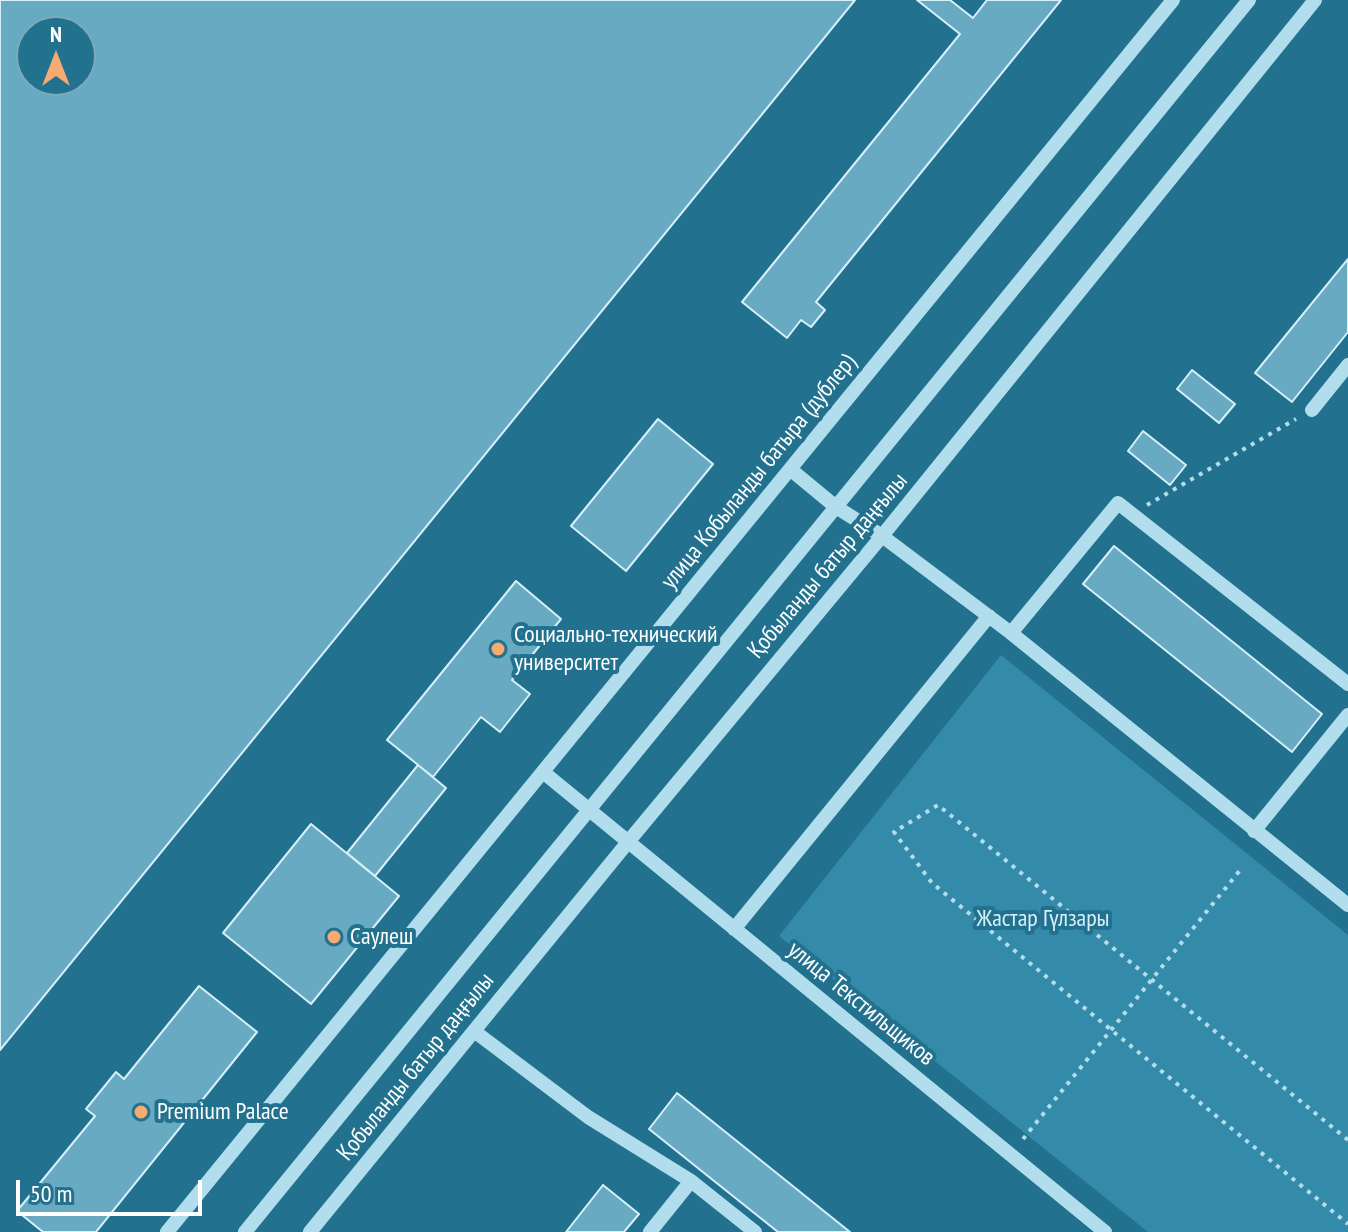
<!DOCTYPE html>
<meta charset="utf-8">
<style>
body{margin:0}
#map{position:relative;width:1348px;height:1232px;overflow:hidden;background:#22718e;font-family:"PT Sans Narrow",sans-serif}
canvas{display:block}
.north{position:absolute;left:16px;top:16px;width:80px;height:80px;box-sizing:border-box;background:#22718e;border:2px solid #7aaabb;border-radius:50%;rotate:0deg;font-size:22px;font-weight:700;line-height:32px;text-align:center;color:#fff}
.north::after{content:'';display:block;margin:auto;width:28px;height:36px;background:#f8aa73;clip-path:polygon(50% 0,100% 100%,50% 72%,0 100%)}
.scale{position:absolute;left:16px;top:1180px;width:186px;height:36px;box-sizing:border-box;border:4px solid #fff;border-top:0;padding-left:10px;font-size:24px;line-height:28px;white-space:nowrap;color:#fff;-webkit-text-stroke:6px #22718e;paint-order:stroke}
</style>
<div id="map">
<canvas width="1348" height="1232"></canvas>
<div class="north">N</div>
<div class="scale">50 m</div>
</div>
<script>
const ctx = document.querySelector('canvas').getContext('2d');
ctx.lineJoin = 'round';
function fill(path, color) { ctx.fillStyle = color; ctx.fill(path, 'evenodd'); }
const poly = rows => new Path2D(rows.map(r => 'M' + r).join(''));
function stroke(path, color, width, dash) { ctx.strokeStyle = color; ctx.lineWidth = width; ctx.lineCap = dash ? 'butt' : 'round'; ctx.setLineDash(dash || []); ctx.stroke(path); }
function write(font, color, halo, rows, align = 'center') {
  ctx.font = font + ' "PT Sans Narrow",sans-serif'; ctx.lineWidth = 8; ctx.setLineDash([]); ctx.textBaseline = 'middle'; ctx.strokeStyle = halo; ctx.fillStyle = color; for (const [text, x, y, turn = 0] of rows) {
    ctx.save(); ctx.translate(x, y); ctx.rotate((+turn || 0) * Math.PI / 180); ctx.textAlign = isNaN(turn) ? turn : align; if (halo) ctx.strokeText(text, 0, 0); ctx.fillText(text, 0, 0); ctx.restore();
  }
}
const green = poly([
 [1001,655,1348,935,1348,1232,1148,1232,779,936]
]);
const building = poly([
 [0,0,855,0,0,1050,0,0],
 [32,32,80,32,80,80,32,80,32,32],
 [917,0,950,0,973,18,987,0,1061,0,816,302,825,310,811,327,801,320,787,338,742,302,960,34,917,0],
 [1348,259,1348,332,1292,402,1255,373,1348,259],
 [1192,370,1235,404,1219,423,1177,389,1192,370],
 [658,419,713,464,626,571,571,526,658,419],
 [1143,431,1186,465,1170,485,1128,451,1143,431],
 [1114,546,1322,714,1292,752,1083,584,1114,546],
 [516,581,561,619,512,680,530,694,500,732,481,717,433,777,387,740,516,581],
 [418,765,446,788,375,876,347,853,418,765],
 [311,824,399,896,311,1004,223,933,311,824],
 [199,986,257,1032,96,1232,43,1232,17,1211,95,1116,86,1109,116,1072,124,1079,199,986],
 [677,1093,850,1232,778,1232,649,1129,677,1093],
 [603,1185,639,1214,624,1232,566,1232,603,1185]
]);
const path = poly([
 [1147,505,1296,419],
 [1023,1139,1241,869],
 [1348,1140,938,805,894,832,932,883,1348,1224]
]);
const minor = poly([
 [1312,410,1348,365],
 [790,469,836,507,882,536,1011,633,1348,905],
 [1011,633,1118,503,1348,684],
 [543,772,1105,1232],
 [1254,831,1348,715],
 [734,929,989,616],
 [474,1031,588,1117,691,1181,755,1232],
 [167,1232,1173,0],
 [245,1232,1249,0],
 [310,1232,628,842,882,536,1315,0],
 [650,1232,691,1181]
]);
const markers = [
 [498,649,8,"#f8aa73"],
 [334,937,8,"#f8aa73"],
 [141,1112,8,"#f8aa73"]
];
const streetNames = [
 ["улица Кобыланды батыра (дублер)",759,472,-51],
 ["Қобыланды батыр даңғылы",828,566,-50],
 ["улица Текстильщиков",861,1004,39],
 ["Қобыланды батыр даңғылы",416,1067,-51]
];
const poiNames = [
 ["Социально-технический",514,635],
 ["университет",514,663],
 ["Саулеш",350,937],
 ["Premium Palace",157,1112]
];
const parkNames = [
 ["Жастар Гүлзары",1043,919]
];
fill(green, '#338ba9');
fill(building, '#67aac1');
stroke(building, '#d6f0f9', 2);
stroke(path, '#b1ddec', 4, [4, 6]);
stroke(minor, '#b1ddec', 14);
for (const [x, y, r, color] of markers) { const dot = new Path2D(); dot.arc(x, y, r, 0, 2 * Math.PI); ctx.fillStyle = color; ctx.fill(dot); stroke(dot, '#22718e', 3); }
write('24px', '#fff', '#22718e', streetNames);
write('24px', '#fff', '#22718e', poiNames, 'left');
write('24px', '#d6f0f9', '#22718e', parkNames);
</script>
